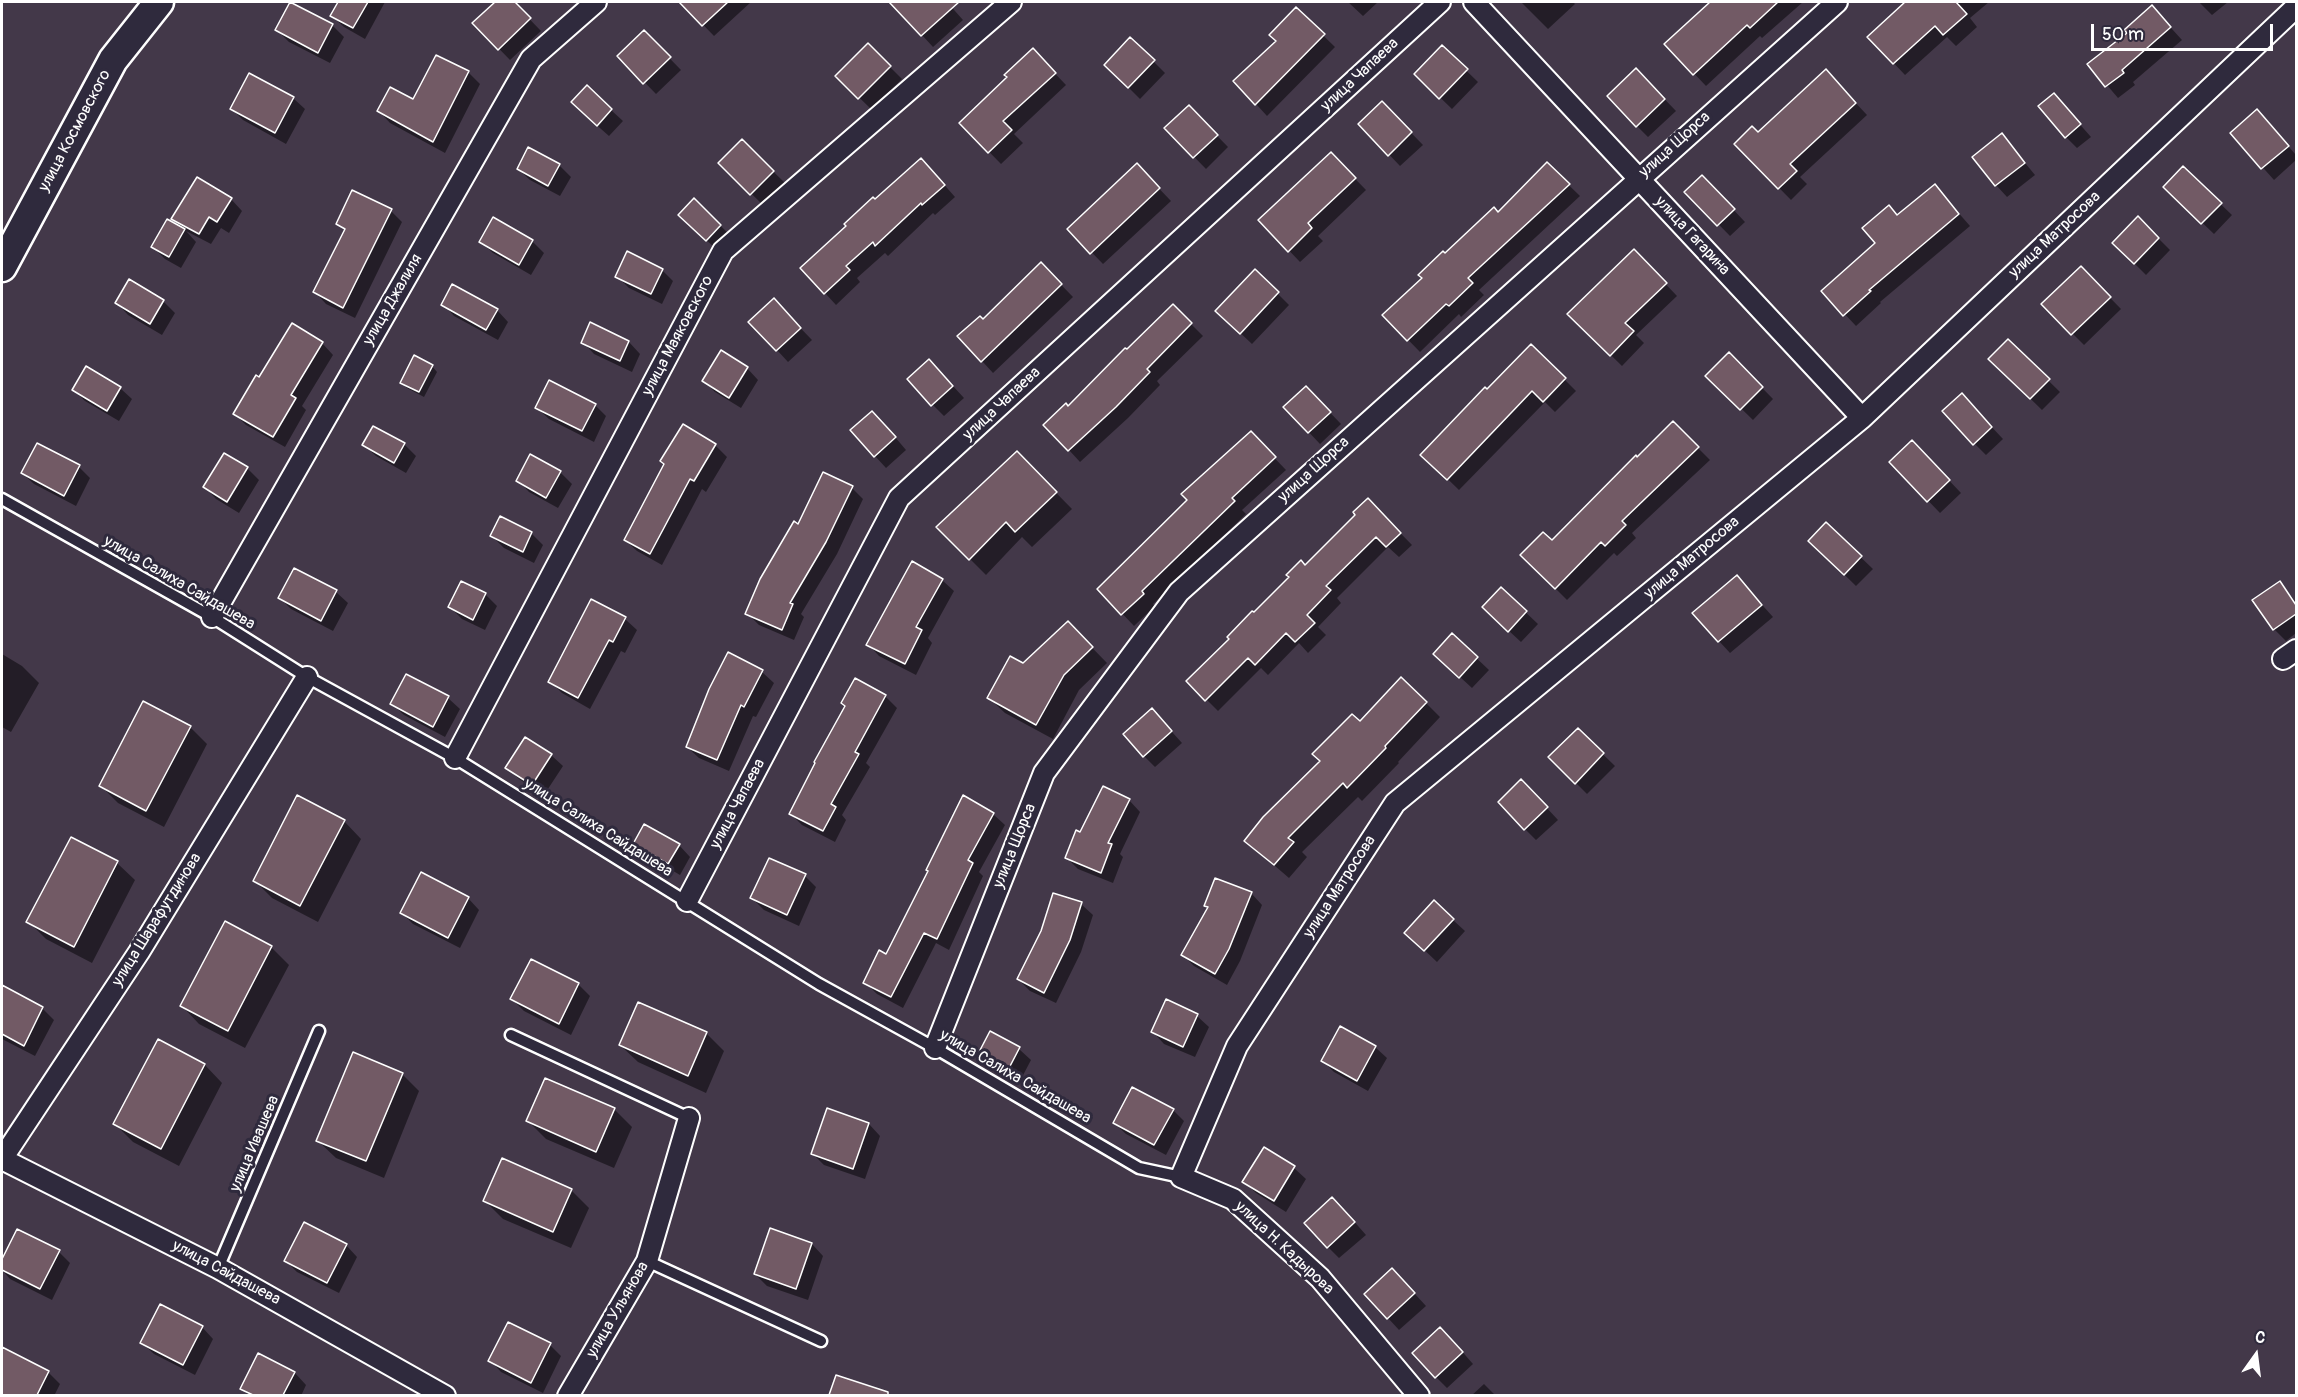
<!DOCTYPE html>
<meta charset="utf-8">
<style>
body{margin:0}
#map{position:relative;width:2298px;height:1397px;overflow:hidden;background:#433849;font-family:Pangolin,sans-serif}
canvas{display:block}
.frame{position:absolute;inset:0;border:3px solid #fff;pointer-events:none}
.north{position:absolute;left:2226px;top:1325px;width:60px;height:60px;-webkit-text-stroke:4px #2f2a3d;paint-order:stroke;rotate:14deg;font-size:16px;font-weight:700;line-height:24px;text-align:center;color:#fff}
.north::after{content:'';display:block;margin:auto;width:21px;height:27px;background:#fff;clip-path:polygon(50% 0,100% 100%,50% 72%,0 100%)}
.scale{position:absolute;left:2091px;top:24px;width:182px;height:27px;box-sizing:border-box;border:3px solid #fff;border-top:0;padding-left:8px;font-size:18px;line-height:21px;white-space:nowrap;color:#fff;-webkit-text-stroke:4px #2f2a3d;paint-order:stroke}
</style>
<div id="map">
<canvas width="2298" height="1397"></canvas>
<div class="frame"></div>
<div class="north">С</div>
<div class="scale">50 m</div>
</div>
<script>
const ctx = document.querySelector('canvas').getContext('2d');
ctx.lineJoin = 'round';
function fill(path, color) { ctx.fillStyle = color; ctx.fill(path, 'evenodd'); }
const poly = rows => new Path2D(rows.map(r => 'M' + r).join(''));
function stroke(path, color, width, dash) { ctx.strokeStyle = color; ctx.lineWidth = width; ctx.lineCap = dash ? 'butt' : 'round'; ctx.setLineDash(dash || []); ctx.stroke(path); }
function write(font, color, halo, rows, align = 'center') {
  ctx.font = font + ' Pangolin,sans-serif'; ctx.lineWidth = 6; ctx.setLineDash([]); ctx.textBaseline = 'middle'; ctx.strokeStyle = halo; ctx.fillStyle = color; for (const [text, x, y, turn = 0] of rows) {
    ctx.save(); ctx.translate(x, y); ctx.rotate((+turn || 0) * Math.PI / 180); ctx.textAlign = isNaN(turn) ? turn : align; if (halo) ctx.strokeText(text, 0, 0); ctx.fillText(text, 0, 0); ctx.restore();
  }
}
const shadow = poly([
 [340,2,385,2,365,39,344,27,332,16],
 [497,2,513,2,541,31,510,60,474,23],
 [681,2,751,2,714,36],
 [905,2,947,2,963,20,933,47,897,8],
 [1348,2,1378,2,1363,16],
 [1521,2,1573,2,1575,4,1548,29],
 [1718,2,1803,2,1762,38,1760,36,1706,86,1666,44],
 [1908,2,1989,2,1970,18,1977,27,1956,46,1947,37,1905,75,1869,37],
 [2199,2,2228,2,2212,15],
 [291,4,332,25,344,37,330,63,289,42,277,30],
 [2152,7,2182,40,2133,82,2135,85,2118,98,2089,64,2129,33],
 [1296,9,1335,47,1267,116,1235,81,1278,42],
 [644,32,681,70,656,94,619,56],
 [1131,39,1165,73,1140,99,1106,65],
 [868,45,902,79,871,109,837,76],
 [1442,47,1478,82,1452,109,1416,74],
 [1044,62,1066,85,1014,134,1023,143,1001,164,961,123,1009,77],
 [468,72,480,84,445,153,390,123,379,111,414,101],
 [1648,82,1676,111,1648,137,1637,126],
 [1837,83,1867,115,1800,177,1807,184,1791,200,1736,144,1758,134],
 [2054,95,2091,137,2077,148,2066,137],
 [293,98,305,109,286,144,243,120,232,109],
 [1382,103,1423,145,1400,166,1360,124],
 [1189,107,1228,147,1206,169,1166,128],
 [611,110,623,121,609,136,584,114],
 [2268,123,2296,155,2296,160,2274,180,2232,133],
 [2002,135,2035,175,2007,197,1996,185],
 [742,141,785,183,763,205,720,163],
 [1331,154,1366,190,1318,236,1323,241,1300,262,1260,220],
 [1547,164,1580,196,1479,290,1484,295,1461,317,1459,314,1420,352,1384,315,1445,255,1499,213],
 [559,165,571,177,560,196,530,180,518,169],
 [2183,168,2232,215,2214,234,2165,187],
 [933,172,955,197,935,215,933,213,888,256,885,253,857,278,860,282,836,305,825,293,875,201],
 [1148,177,1171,201,1103,264,1069,229],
 [1935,186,1970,226,1880,302,1881,303,1856,326,1823,291,1877,243,1898,216],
 [1713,188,1745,222,1730,236,1687,192],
 [231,199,242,211,229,233,221,228,211,244,186,231,196,242,181,268,165,259,153,247,183,229,173,219],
 [694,200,732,237,718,251,680,215],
 [391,211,402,222,355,318,326,304,315,292,346,231,338,224],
 [2138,218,2170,250,2146,275,2114,243],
 [532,241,544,253,531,275,493,253,481,242],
 [1634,251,1677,296,1636,335,1644,343,1622,366,1569,314],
 [1041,264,1073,297,993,373,959,336,983,321],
 [2081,268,2121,309,2084,345,2043,304],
 [662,270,673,281,662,304,629,288,617,276],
 [1255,271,1289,305,1252,344,1217,311],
 [130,281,163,301,175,313,162,335,128,315,117,303],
 [443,304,497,310,508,322,498,340,454,316],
 [1173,306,1203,336,1157,381,1160,385,1128,418,1080,462,1069,450,1068,408],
 [785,312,812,340,788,362,777,350],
 [591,324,629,342,640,354,632,372,594,354,583,342],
 [2008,341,2060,392,2042,410,1990,359],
 [322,343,333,355,302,406,306,410,285,447,246,425,235,414,260,379],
 [1531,346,1576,391,1555,412,1545,402,1459,490,1423,455],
 [1729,354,1773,399,1753,420,1708,376],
 [432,366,437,372,424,397,407,388,402,383],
 [747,368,758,380,741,408,715,392,704,381],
 [941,373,964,398,944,416,932,404],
 [120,388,132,399,119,421,85,401,74,390],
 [1317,399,1341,424,1320,444,1285,407],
 [595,405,606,416,594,442,549,419,537,408],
 [1973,407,2003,439,1986,455,1974,443],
 [1673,423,1710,460,1632,533,1636,538,1617,556,1614,553,1567,600,1522,555,1552,542],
 [884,424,906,450,886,468,875,456],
 [374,428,404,444,416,456,406,473,376,456,364,445],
 [715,445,727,457,706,492,702,489,662,565,637,551,625,540,666,465],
 [1262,445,1286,470,1242,510,1246,514,1153,604,1155,606,1134,626,1099,589],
 [1017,453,1072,509,1032,547,1022,537,986,575,938,527],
 [1924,454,1961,493,1940,513,1891,462],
 [225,455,248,469,259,480,239,513,216,499,205,487],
 [531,456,560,472,572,484,558,508,529,492,518,480],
 [79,467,90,478,76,506,34,484,22,473],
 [852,488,863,499,837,554,801,614,804,617,794,640,759,625,747,613,799,526],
 [1368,500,1412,545,1399,557,1388,547,1337,598,1341,603,1318,627,1326,635,1308,653,1299,643,1268,675,1261,668,1218,711,1188,681,1254,614,1358,515],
 [1826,524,1873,569,1856,586,1810,541],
 [531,533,543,545,534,563,504,548,492,536],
 [1737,577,1773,617,1730,653,1719,641],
 [942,580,954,591,928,638,932,643,916,675,879,656,868,644],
 [462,583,486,595,497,606,485,630,462,619,450,607],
 [2280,583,2296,602,2296,633,2286,641,2274,629],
 [1501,589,1538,624,1521,642,1495,618],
 [336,592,348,603,333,631,291,609,280,598],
 [592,601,625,619,637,630,625,653,621,651,590,709,562,693,550,681],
 [1068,623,1107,663,1079,690,1053,739,1005,713,989,698],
 [1452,635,1489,670,1472,688,1447,665],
 [2,654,22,666,39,683,11,732,2,727],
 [729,654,762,672,774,683,756,717,753,716,729,771,699,758,687,747],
 [407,676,448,698,460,709,445,737,404,715,392,704],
 [856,680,885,696,897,708,866,763,870,767,842,815,846,820,835,842,802,825,791,814,846,707],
 [1426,703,1440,717,1398,762,1399,763,1362,801,1358,797,1302,852,1307,857,1289,878,1246,841,1360,724],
 [1163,722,1182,743,1155,767,1144,756],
 [190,727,207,744,164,827,118,803,101,786],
 [1578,730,1615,766,1587,794,1550,757],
 [551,755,563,766,544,795,519,779,507,768],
 [1533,793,1558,820,1536,840,1525,829],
 [1129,800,1140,812,1120,854,1123,857,1113,883,1078,869,1067,858,1081,833],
 [993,814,1005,825,979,872,983,876,949,950,936,943,903,1008,877,994,865,982],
 [344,821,361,839,318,922,272,898,254,880],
 [72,839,117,863,135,880,92,963,46,939,28,921],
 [634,844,679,845,690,857,680,875,646,855],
 [805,876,816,887,799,926,764,910,752,898],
 [1251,893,1262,905,1240,961,1227,985,1194,966,1183,955,1209,909,1206,905],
 [468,898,479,910,460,948,413,924,402,913],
 [1081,904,1093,915,1081,952,1056,1003,1030,991,1018,979],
 [1453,920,1465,931,1437,962,1418,944],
 [271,947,289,965,245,1048,199,1024,182,1006],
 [532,961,579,985,590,996,571,1035,524,1011,512,999],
 [2,987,42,1008,54,1020,35,1056,2,1039],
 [1166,1001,1197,1016,1209,1027,1195,1057,1164,1044,1153,1032],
 [638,1004,707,1034,724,1051,706,1093,638,1062,620,1045],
 [159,1041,205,1065,222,1083,179,1166,133,1142,115,1124],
 [1375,1047,1387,1058,1368,1091,1334,1072,1323,1061],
 [1019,1049,1031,1060,1020,1081,991,1066,979,1054],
 [402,1074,419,1091,384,1178,336,1158,318,1141],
 [614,1109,632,1127,614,1168,546,1139,528,1121],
 [1173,1110,1184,1121,1166,1155,1126,1134,1114,1123],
 [869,1124,880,1136,865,1179,824,1165,813,1154],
 [1294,1168,1306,1179,1286,1212,1256,1193,1244,1182],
 [571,1190,589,1208,571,1248,503,1219,485,1201],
 [1344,1210,1366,1235,1339,1258,1328,1247],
 [771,1230,812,1244,823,1256,808,1300,767,1286,755,1274],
 [17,1231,59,1252,70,1263,52,1300,10,1279,2,1270,2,1262],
 [346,1245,357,1257,339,1293,297,1272,286,1261],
 [1404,1282,1426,1306,1399,1330,1388,1318],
 [202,1327,213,1339,195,1375,154,1354,142,1343],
 [1452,1340,1473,1364,1447,1388,1436,1377],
 [550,1345,561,1356,543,1393,501,1372,490,1360],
 [6,1351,48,1372,60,1384,54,1396,2,1396,2,1361],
 [258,1355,295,1373,306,1385,301,1396,249,1396,242,1388],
 [837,1376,878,1391,883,1396,831,1396],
 [1484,1384,1496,1396,1471,1396]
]);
const building = poly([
 [290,2,333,24,318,53,275,30,290,2],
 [338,2,368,2,353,28,330,16,338,2],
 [495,2,515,2,531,18,498,50,472,23,495,2],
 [679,2,728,2,702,26,679,2],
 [889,2,959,2,921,36,889,2],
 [1710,2,1778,2,1750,28,1747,25,1693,75,1664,44,1710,2],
 [1905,2,1956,2,1967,14,1943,35,1935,26,1893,64,1867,37,1905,2],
 [2152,5,2171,27,2122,70,2124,73,2105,87,2087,64,2127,33,2124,30,2152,5],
 [1296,7,1325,34,1255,105,1233,81,1276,41,1269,35,1296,7],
 [644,30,671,57,643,84,617,56,644,30],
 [1130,37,1155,60,1128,88,1104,65,1130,37],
 [868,43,891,66,858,99,835,76,868,43],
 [1442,45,1468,69,1439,99,1414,74,1442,45],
 [1033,48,1056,73,1003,121,1012,130,988,153,959,123,1007,77,1004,75,1033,48],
 [436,55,469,71,433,142,377,111,390,87,413,99,436,55],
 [1636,68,1665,99,1636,127,1607,96,1636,68],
 [1826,69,1856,103,1790,164,1797,171,1778,189,1734,144,1752,126,1758,132,1826,69],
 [249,73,294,97,275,133,230,109,249,73],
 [587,85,612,109,597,126,571,102,587,85],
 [2054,93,2081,124,2065,138,2038,106,2054,93],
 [1382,101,1412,132,1388,156,1358,124,1382,101],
 [1189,105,1218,135,1193,158,1164,128,1189,105],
 [2257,109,2289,146,2261,169,2230,133,2257,109],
 [2002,133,2025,163,1995,186,1972,157,2002,133],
 [742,139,774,171,750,195,718,163,742,139],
 [528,147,560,164,548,186,517,169,528,147],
 [1331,152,1356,178,1308,223,1312,228,1288,252,1258,220,1331,152],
 [921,158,945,185,922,205,921,203,875,246,873,242,846,266,850,270,824,294,800,268,846,226,844,224,873,197,875,199,921,158],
 [1547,162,1570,184,1468,278,1473,283,1449,306,1446,304,1407,341,1382,315,1422,278,1418,275,1443,251,1445,253,1494,207,1498,212,1547,162],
 [1137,163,1160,188,1090,254,1067,229,1137,163],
 [2183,166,2222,203,2201,224,2163,187,2183,166],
 [1702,175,1735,209,1717,226,1684,192,1702,175],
 [197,177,232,198,217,222,209,217,199,234,171,219,197,177],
 [1935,184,1959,214,1869,290,1871,291,1843,316,1821,291,1875,243,1862,228,1889,205,1897,215,1935,184],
 [352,190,392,209,343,308,313,292,345,229,336,224,352,190],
 [694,198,721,225,706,241,678,215,694,198],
 [2138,216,2159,238,2134,264,2112,243,2138,216],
 [493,217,533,240,519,265,479,242,493,217],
 [167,219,185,229,169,257,151,247,167,219],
 [1634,249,1667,283,1625,323,1634,331,1610,356,1567,314,1634,249],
 [627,251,663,269,651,294,615,277,627,251],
 [1041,262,1062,284,981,362,957,336,980,316,983,319,1041,262],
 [2081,266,2111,297,2071,335,2041,304,2081,266],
 [1255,269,1279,292,1240,334,1215,311,1255,269],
 [129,279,164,300,150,324,115,303,129,279],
 [452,284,498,309,486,330,441,305,452,284],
 [774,298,801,328,776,351,748,322,774,298],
 [1173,304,1192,323,1147,369,1150,372,1116,407,1068,451,1043,425,1066,403,1068,406,1125,348,1127,349,1173,304],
 [590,322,629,341,620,361,581,343,590,322],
 [292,323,323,342,291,395,296,398,273,437,233,414,256,375,259,377,292,323],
 [2008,339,2050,379,2030,399,1988,359,2008,339],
 [1531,344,1566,378,1543,402,1532,391,1447,480,1420,455,1485,387,1487,389,1531,344],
 [721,350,748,367,729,398,702,381,721,350],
 [1729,352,1763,387,1740,410,1705,376,1729,352],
 [414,355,433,365,419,392,400,383,414,355],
 [929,359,953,386,931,406,907,379,929,359],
 [86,366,121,387,107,411,72,390,86,366],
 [549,380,596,404,582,431,535,408,549,380],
 [1306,386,1331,412,1308,433,1283,407,1306,386],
 [1962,393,1992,427,1973,445,1942,411,1962,393],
 [872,411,896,437,874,457,850,430,872,411],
 [1673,421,1699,447,1622,521,1626,525,1605,546,1601,542,1555,589,1520,555,1543,532,1552,540,1636,455,1637,457,1673,421],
 [683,424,716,444,694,481,690,479,650,554,624,540,664,464,660,461,683,424],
 [373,426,405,443,394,463,362,445,373,426],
 [1251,431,1276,457,1232,498,1235,501,1142,591,1144,594,1121,615,1097,589,1187,500,1181,494,1251,431],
 [1912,440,1950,480,1927,502,1889,462,1912,440],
 [37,443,80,465,64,496,21,473,37,443],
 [1017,451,1057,492,1015,532,1006,522,969,560,936,527,1017,451],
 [224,453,248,467,227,502,203,487,224,453],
 [530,454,561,471,546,498,516,481,530,454],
 [823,472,853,486,826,542,790,603,793,604,782,630,745,614,760,579,794,521,798,524,823,472],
 [1368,498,1401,533,1386,547,1376,537,1326,586,1331,590,1307,615,1315,623,1295,642,1286,633,1255,665,1248,658,1205,701,1186,681,1229,639,1227,637,1252,611,1254,612,1289,577,1286,575,1301,560,1305,565,1355,515,1353,512,1368,498],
 [500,516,532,532,523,552,490,536,500,516],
 [1826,522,1862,556,1844,575,1808,541,1826,522],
 [912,561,943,579,916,627,922,630,905,664,866,645,912,561],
 [294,568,337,590,321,621,278,598,294,568],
 [1737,575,1762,605,1718,642,1692,613,1737,575],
 [461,581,486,593,473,620,448,607,461,581],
 [2280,581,2296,605,2296,614,2273,630,2252,600,2280,581],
 [1501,587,1527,611,1508,632,1482,607,1501,587],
 [591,599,626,617,613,642,609,640,578,698,548,682,591,599],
 [1068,621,1093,647,1064,675,1036,725,987,698,1010,656,1023,663,1068,621],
 [1452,633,1478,657,1459,678,1433,654,1452,633],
 [728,652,763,670,744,707,741,705,717,760,686,747,709,689,728,652],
 [406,674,449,696,433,727,390,704,406,674],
 [1401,677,1427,702,1385,746,1386,748,1347,788,1343,783,1288,838,1294,842,1274,865,1244,841,1263,817,1320,761,1312,754,1352,714,1360,721,1401,677],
 [855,678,886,695,855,752,859,754,831,804,836,807,823,831,789,814,815,763,814,762,845,706,841,703,855,678],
 [143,701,191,726,146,811,99,786,143,701],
 [1152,708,1172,731,1143,757,1123,734,1152,708],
 [1578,728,1604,753,1575,784,1548,757,1578,728],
 [525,737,552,754,532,785,505,768,525,737],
 [1521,779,1548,807,1524,830,1498,802,1521,779],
 [1103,786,1130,799,1108,843,1112,844,1101,873,1065,858,1076,830,1080,832,1103,786],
 [297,795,345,820,300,906,253,881,297,795],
 [963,795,994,813,968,860,973,863,937,939,924,933,891,997,863,983,879,950,886,954,928,871,926,870,963,795],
 [644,824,680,844,668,864,633,844,644,824],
 [71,837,118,861,74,947,26,922,71,837],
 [769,858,806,874,787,915,750,898,769,858],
 [421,872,469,897,448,938,400,913,421,872],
 [1215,878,1252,892,1229,949,1215,974,1181,955,1208,907,1204,906,1215,878],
 [1053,893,1082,902,1070,940,1044,993,1017,979,1041,931,1053,893],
 [1434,900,1454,919,1424,951,1404,933,1434,900],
 [225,921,272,946,228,1031,180,1006,225,921],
 [531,959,579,983,559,1024,510,999,531,959],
 [2,985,43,1007,24,1046,2,1034,2,985],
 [1166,999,1198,1014,1183,1047,1151,1032,1166,999],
 [638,1002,707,1032,688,1076,619,1045,638,1002],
 [1340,1026,1376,1046,1357,1081,1321,1061,1340,1026],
 [990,1031,1020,1047,1008,1070,978,1054,990,1031],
 [158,1039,205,1064,161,1149,113,1124,158,1039],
 [353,1052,403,1073,366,1161,316,1141,353,1052],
 [545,1078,615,1108,596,1152,526,1121,545,1078],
 [1132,1087,1174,1109,1154,1145,1113,1123,1132,1087],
 [827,1108,869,1123,853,1169,811,1154,827,1108],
 [1264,1147,1295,1166,1274,1201,1242,1182,1264,1147],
 [502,1158,572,1189,553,1232,483,1201,502,1158],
 [1332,1197,1355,1222,1327,1248,1304,1223,1332,1197],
 [304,1222,347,1244,327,1283,284,1261,304,1222],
 [770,1228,812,1243,796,1289,754,1274,770,1228],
 [17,1229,60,1250,40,1289,2,1270,2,1259,17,1229],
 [1392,1268,1415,1293,1387,1319,1364,1294,1392,1268],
 [160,1304,203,1326,183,1365,140,1343,160,1304],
 [508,1322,551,1343,531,1383,488,1361,508,1322],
 [1440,1327,1463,1352,1435,1378,1412,1353,1440,1327],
 [2,1347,49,1371,37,1395,2,1395,2,1347],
 [258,1353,295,1372,283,1395,253,1395,240,1389,258,1353],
 [836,1375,888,1392,888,1395,829,1395,836,1375]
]);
const lane = poly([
 [2,499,212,617,307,677,455,758,819,984,935,1048,1139,1168,1181,1177],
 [511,1035,689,1118],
 [647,1261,821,1341],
 [218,1268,319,1031]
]);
const street = poly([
 [1474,2,1862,418],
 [212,617,531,59,596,2],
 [2283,659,2296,650],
 [455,758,723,251,1011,2],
 [687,901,899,498,1440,2],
 [935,1048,1044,773,1179,592,1837,2],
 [2,1159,139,952,307,677],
 [2,1159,218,1268,445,1396],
 [568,1396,647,1261,689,1118],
 [1419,1396,1320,1278,1233,1199,1181,1177,1237,1046,1395,803,1862,418,2296,7]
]);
const secondary = poly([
 [2,267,113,60,159,2]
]);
const streetNames = [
 ["улица Чапаева",1360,75,-43],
 ["улица Космовского",75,131,-62],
 ["улица Щорса",1675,145,-42],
 ["улица Матросова",2055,235,-43],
 ["улица Гагарина",1692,236,47],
 ["улица Джалиля",393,300,-60],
 ["улица Маяковского",678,336,-62],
 ["улица Чапаева",1002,404,-43],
 ["улица Щорса",1314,470,-42],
 ["улица Матросова",1692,558,-40],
 ["улица Салиха Сайдашева",179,583,30],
 ["улица Чапаева",738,804,-62],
 ["улица Салиха Сайдашева",598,828,32],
 ["улица Щорса",1015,846,-68],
 ["улица Матросова",1340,887,-57],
 ["улица Шарафутдинова",157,920,-58],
 ["улица Салиха Сайдашева",1015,1077,30],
 ["улица Ивашева",255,1144,-67],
 ["улица Н. Кадырова",1284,1248,43],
 ["улица Сайдашева",226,1273,28],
 ["улица Ульянова",618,1310,-60]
];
fill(shadow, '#0007');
fill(building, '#725a65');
stroke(building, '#fff', 1.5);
stroke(lane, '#fff', 15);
stroke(street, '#fff', 24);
stroke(secondary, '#fff', 33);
stroke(lane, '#2f2a3d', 10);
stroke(street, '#2f2a3d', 20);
stroke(secondary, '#2f2a3d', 28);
write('16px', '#fff', '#2f2a3d', streetNames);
</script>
